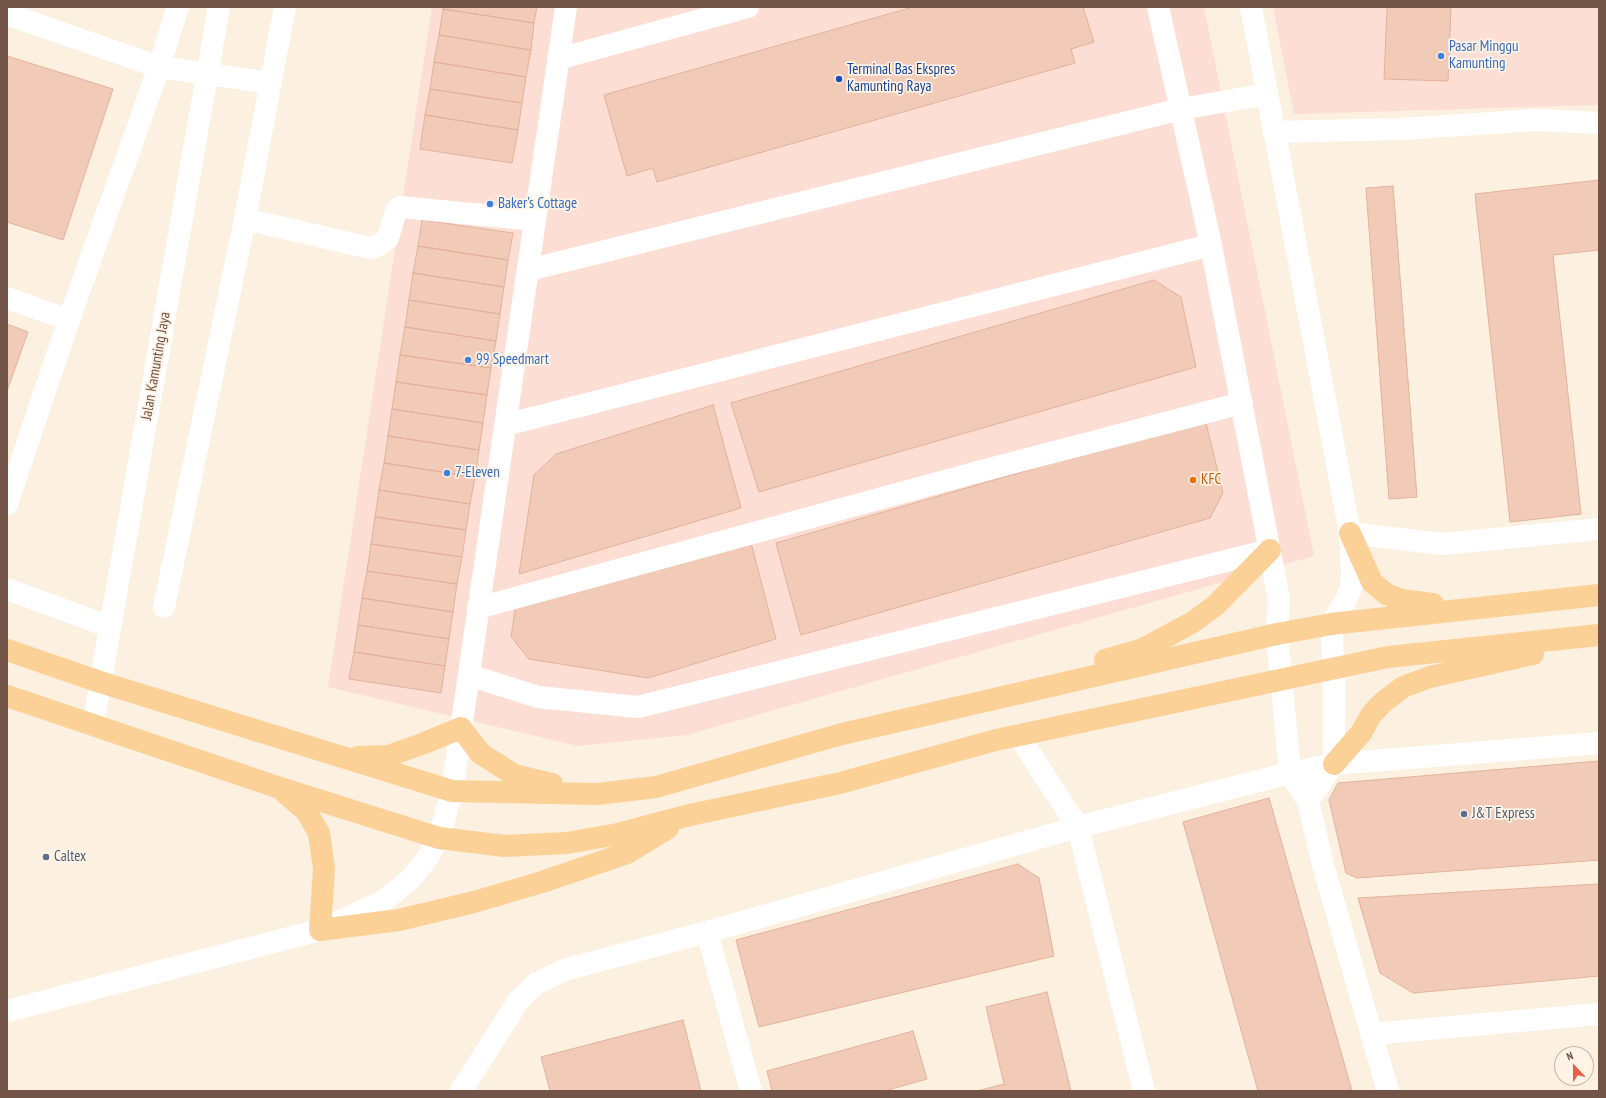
<!DOCTYPE html>
<style>
body{margin:0}
#map{position:relative;width:1606px;height:1098px;overflow:hidden;background:#fcf0e0;font-family:"PT Sans Narrow",sans-serif}
canvas{display:block}
.frame{position:absolute;inset:0;border:8px solid #735448;pointer-events:none}
.north{position:absolute;left:1554px;top:1046px;width:40px;height:40px;box-sizing:border-box;background:#fff4e6;border:1px solid #c7b4a7;border-radius:50%;rotate:338deg;font-size:11px;font-weight:700;line-height:16px;text-align:center;color:#735448}
.north::after{content:'';display:block;margin:auto;width:14px;height:18px;background:#e75f44;clip-path:polygon(50% 0,100% 100%,50% 72%,0 100%)}
</style>
<div id="map">
<canvas width="1606" height="1098"></canvas>
<div class="frame"></div>
<div class="north">N</div>
</div>
<script>
const ctx = document.querySelector('canvas').getContext('2d');
ctx.lineJoin = 'round';
function fill(path, color) { ctx.fillStyle = color; ctx.fill(path, 'evenodd'); }
const poly = rows => new Path2D(rows.map(r => 'M' + r).join(''));
function stroke(path, color, width, dash) { ctx.strokeStyle = color; ctx.lineWidth = width; ctx.lineCap = dash ? 'butt' : 'round'; ctx.setLineDash(dash || []); ctx.stroke(path); }
function write(font, color, halo, rows, align = 'center') {
  ctx.font = font + ' "PT Sans Narrow",sans-serif'; ctx.lineWidth = 3.5; ctx.setLineDash([]); ctx.textBaseline = 'middle'; ctx.strokeStyle = halo; ctx.fillStyle = color; for (const [text, x, y, turn = 0] of rows) {
    ctx.save(); ctx.translate(x, y); ctx.rotate((+turn || 0) * Math.PI / 180); ctx.textAlign = isNaN(turn) ? turn : align; if (halo) ctx.strokeText(text, 0, 0); ctx.fillText(text, 0, 0); ctx.restore();
  }
}
const commercial = poly([
 [432,7,1204,7,1314,556,687,735,578,746,328,687],
 [1273,7,1599,7,1599,105,1294,114]
]);
const building = poly([
 [443,7,537,7,534,23,443,9,443,7],
 [913,7,1083,7,1094,42,1071,49,1075,63,657,182,653,168,627,176,604,95,913,7],
 [1387,7,1451,7,1448,81,1384,79,1387,7],
 [443,9,534,23,531,50,439,35,443,9],
 [439,35,531,50,526,77,434,62,439,35],
 [7,56,113,89,63,240,7,222,7,56],
 [434,62,526,77,522,103,430,89,434,62],
 [430,89,522,103,518,130,425,115,430,89],
 [425,115,518,130,512,163,420,149,425,115],
 [1599,180,1599,250,1553,255,1581,514,1510,522,1475,194,1599,180],
 [1393,186,1417,497,1389,499,1366,188,1393,186],
 [422,220,513,233,508,260,418,246,422,220],
 [418,246,508,260,504,287,413,273,418,246],
 [413,273,504,287,500,314,409,300,413,273],
 [1154,280,1181,297,1196,367,759,492,731,403,1154,280],
 [409,300,500,314,496,341,405,327,409,300],
 [7,324,28,332,7,391,7,324],
 [405,327,496,341,491,368,400,355,405,327],
 [400,355,491,368,487,395,396,382,400,355],
 [396,382,487,395,483,423,392,409,396,382],
 [713,405,741,508,519,574,534,475,556,454,713,405],
 [392,409,483,423,479,450,388,436,392,409],
 [1205,419,1223,493,1210,518,801,635,776,543,1205,419],
 [388,436,479,450,475,477,384,463,388,436],
 [384,463,475,477,470,504,379,490,384,463],
 [379,490,470,504,466,530,375,517,379,490],
 [375,517,466,530,462,557,371,544,375,517],
 [749,535,776,639,648,678,529,659,511,637,516,603,749,535],
 [371,544,462,557,457,584,367,571,371,544],
 [367,571,457,584,453,612,362,598,367,571],
 [362,598,453,612,449,639,358,625,362,598],
 [358,625,449,639,445,666,354,652,358,625],
 [354,652,445,666,441,693,349,679,354,652],
 [1599,761,1599,860,1357,878,1346,873,1329,800,1338,783,1599,761],
 [1269,798,1352,1091,1258,1091,1183,822,1269,798],
 [1018,864,1039,878,1054,956,759,1027,736,940,1018,864],
 [1599,884,1599,976,1413,993,1380,973,1358,898,1599,884],
 [1047,992,1071,1091,977,1091,1004,1084,986,1007,1047,992],
 [683,1020,701,1091,550,1091,541,1057,683,1020],
 [913,1031,927,1079,884,1091,772,1091,767,1071,913,1031]
]);
const minor = poly([
 [1158,7,1211,245,1279,599,1277,634,1290,773,1308,801,1323,865,1388,1091],
 [1251,7,1350,533,1352,576,1351,588,1346,600,1331,624,1334,669,1334,764,1308,801],
 [7,14,159,67,271,83],
 [558,59,748,7],
 [1274,132,1402,129,1535,120,1599,123],
 [245,219,370,248,379,245,388,238,396,211,400,207,535,220],
 [528,270,1181,109,1267,94],
 [7,298,69,320],
 [505,425,1211,245],
 [7,504,69,320,159,67,178,7],
 [1350,533,1442,544,1599,529],
 [7,589,110,627],
 [164,607,245,219,285,7],
 [478,608,981,471,1242,403],
 [469,675,538,697,638,707,1270,550],
 [93,725,219,7],
 [1018,735,1078,827,1144,1091],
 [707,932,751,1091],
 [7,1011,320,930,383,901,410,880,429,856,439,838,452,791,566,7],
 [1371,1034,1599,1014],
 [461,1091,519,1000,537,983,564,970,707,932,1078,827,1290,773,1334,764,1599,743]
]);
const major = poly([
 [1350,533,1372,582,1386,594,1401,600,1433,604],
 [7,650,100,682,452,791,597,794,656,787,842,734,1277,634,1331,624,1599,595],
 [1105,660,1143,649,1193,622,1216,605,1270,550],
 [7,696,280,788,439,838,505,846,567,843,618,834,690,815,840,783,996,740,1388,657,1599,635],
 [358,757,388,756,422,744,461,728,480,753,514,775,552,784],
 [1334,764,1361,733,1371,715,1382,703,1403,687,1430,677,1533,654],
 [285,793,306,811,319,833,324,869,320,930,399,920,474,902,542,882,627,853,668,828]
]);
const markers = [
 [1441,56,4,"#3f7fe0"],
 [839,79,4,"#1a4fb4"],
 [490,204,4,"#3f7fe0"],
 [468,360,4,"#3f7fe0"],
 [447,473,4,"#3f7fe0"],
 [1193,480,4,"#e8710a"],
 [1464,814,4,"#5c6f8a"],
 [46,857,4,"#5c6f8a"]
];
const shopNames = [
 ["Pasar Minggu",1449,47],
 ["Kamunting",1449,64],
 ["Baker's Cottage",498,204],
 ["99 Speedmart",476,360],
 ["7-Eleven",455,473]
];
const transitNames = [
 ["Terminal Bas Ekspres",847,70],
 ["Kamunting Raya",847,87]
];
const streetNames = [
 ["Jalan Kamunting Jaya",156,366,-80]
];
const foodNames = [
 ["KFC",1201,480]
];
const serviceNames = [
 ["J&T Express",1472,814],
 ["Caltex",54,857]
];
fill(commercial, '#fdded4');
fill(building, '#f2cbb8');
stroke(building, '#e4b198', 1);
stroke(minor, '#fff', 22);
stroke(major, '#fcd198', 22);
for (const [x, y, r, color] of markers) { const dot = new Path2D(); dot.arc(x, y, r, 0, 2 * Math.PI); ctx.fillStyle = color; ctx.fill(dot); stroke(dot, '#fff4e6', 1.5); }
write('15px', '#366cbe', '#fff4e6', shopNames, 'left');
write('15px', '#164399', '#fff4e6', transitNames, 'left');
write('15px', '#735448', '#fff4e6', streetNames);
write('15px', '#c56008', '#fff4e6', foodNames, 'left');
write('15px', '#4e5e75', '#fff4e6', serviceNames, 'left');
</script>
